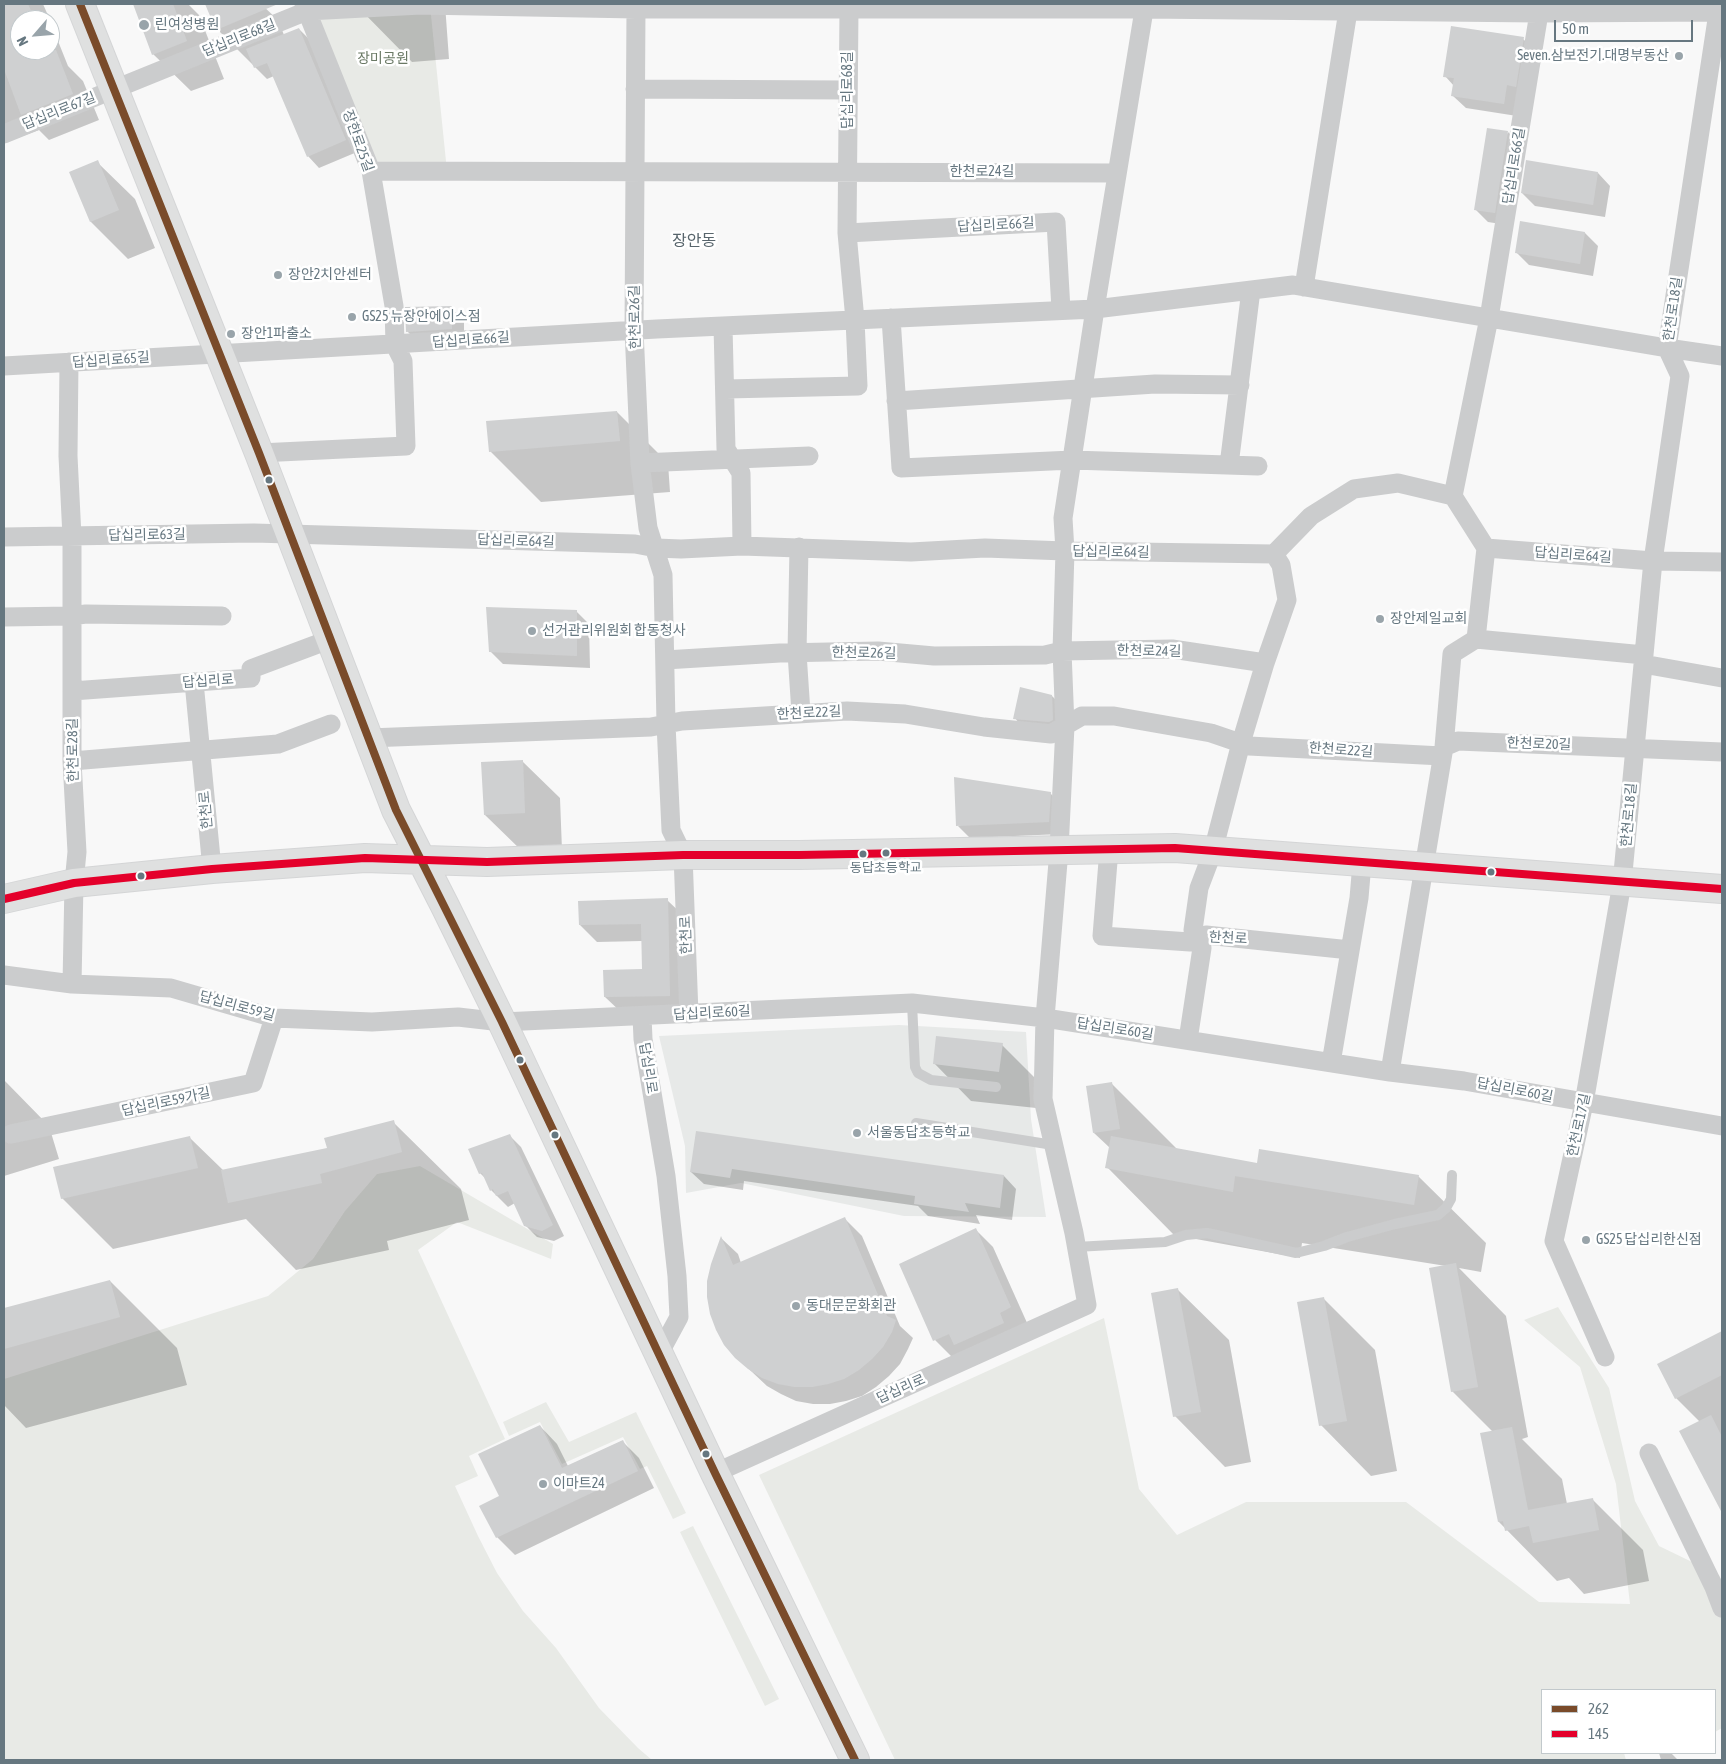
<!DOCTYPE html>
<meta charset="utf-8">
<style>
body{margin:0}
#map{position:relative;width:1726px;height:1764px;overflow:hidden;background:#f8f8f8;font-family:"Asap Condensed",sans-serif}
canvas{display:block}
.frame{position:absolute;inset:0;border:5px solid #667780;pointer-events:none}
.legend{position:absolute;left:1541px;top:1689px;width:175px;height:65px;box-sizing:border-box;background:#fff;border:1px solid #c2c9cc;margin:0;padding:6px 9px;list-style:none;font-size:15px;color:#667780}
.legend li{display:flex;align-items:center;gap:10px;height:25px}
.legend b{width:25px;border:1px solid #c2c9cc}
.north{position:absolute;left:10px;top:10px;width:50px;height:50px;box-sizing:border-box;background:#fff;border:1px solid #c2c9cc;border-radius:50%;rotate:243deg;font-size:14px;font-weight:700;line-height:20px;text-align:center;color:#667780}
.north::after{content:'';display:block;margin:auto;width:18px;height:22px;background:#99a4aa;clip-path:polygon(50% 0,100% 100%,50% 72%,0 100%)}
.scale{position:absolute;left:1554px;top:20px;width:139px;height:22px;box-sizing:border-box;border:2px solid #667780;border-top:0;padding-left:6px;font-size:15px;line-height:18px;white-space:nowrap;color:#667780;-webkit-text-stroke:4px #fff;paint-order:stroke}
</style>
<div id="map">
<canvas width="1726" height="1764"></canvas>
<div class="frame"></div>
<ul class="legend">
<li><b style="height:6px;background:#7a4b2a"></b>262</li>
<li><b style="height:6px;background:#e4002b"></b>145</li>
</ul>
<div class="north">N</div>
<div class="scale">50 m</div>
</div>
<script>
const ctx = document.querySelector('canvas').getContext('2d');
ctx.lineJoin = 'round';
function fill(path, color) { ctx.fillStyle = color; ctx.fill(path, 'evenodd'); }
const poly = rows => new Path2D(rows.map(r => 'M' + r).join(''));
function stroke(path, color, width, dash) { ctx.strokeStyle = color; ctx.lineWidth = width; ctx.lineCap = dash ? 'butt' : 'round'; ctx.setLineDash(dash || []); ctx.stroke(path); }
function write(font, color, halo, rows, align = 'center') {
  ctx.font = font + ' "Asap Condensed","Noto Sans KR",sans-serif'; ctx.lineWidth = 5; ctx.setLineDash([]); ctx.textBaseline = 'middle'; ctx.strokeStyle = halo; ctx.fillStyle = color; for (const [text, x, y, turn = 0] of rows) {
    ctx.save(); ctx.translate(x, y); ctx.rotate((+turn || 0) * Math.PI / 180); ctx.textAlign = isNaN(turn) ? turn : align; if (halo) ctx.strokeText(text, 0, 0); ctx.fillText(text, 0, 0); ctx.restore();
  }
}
const built = poly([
 [899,1025,1026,1032,1031,1119,1046,1217,904,1216,741,1183,686,1193,685,1146,659,1036]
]);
const green = poly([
 [430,5,447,171,371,171,307,11],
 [420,1166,553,1244,551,1259,457,1222,418,1250,505,1439,469,1456,478,1476,455,1486,478,1536,497,1573,523,1611,556,1648,599,1708,638,1748,652,1760,4,1760,4,1379,268,1296,313,1259,345,1211,377,1174],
 [1558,1307,1609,1388,1635,1501,1659,1546,1719,1575,1722,1581,1722,1728,1715,1732,1715,1690,1542,1690,1542,1753,1624,1753,1626,1760,895,1760,759,1475,1104,1318,1139,1489,1177,1535,1246,1502,1406,1502,1539,1602,1630,1604,1616,1484,1580,1367,1524,1320],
 [546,1402,569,1442,636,1412,686,1513,673,1519,647,1466,640,1469,623,1437,562,1464,540,1422,509,1436,503,1422],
 [693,1526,779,1699,765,1706,680,1532]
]);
const shadow = poly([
 [4,4,43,4,50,20,20,20,20,50,50,50,50,21,68,66,83,81,99,120,49,140,39,130,4,143],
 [134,4,188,4,199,15,224,79,191,91,153,54],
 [206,4,261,4,278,20,284,35,299,29,311,41,357,152,319,168,308,156,274,76,267,79,217,29],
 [355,4,445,4,449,59,412,62],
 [1523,39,1536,51,1517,116,1466,108,1453,96,1454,86,1445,76],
 [1508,132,1520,145,1507,225,1488,222,1475,209],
 [97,162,135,199,155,248,128,259,91,222,71,173],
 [1598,173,1610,186,1605,217,1535,206,1522,193],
 [1521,223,1585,233,1598,246,1593,276,1529,265,1516,252],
 [451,308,464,320,464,342,420,344,407,331],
 [617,412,668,463,670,492,541,502,490,451],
 [576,611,589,624,590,668,503,664,490,651],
 [1052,696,1056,700,1057,723,1053,726,1018,722,1015,718],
 [522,761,560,798,562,850,523,852,485,815],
 [1050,793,1063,806,1061,834,970,838,958,826],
 [667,900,685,917,687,1012,623,1014,605,997,643,971,642,941,597,942,580,925],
 [1002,1045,1039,1082,1036,1108,971,1101,934,1063],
 [4,1080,49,1126,59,1159,4,1176],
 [1112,1084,1178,1150,1258,1165,1418,1176,1486,1243,1481,1272,1459,1268,1506,1316,1528,1437,1522,1439,1562,1479,1567,1504,1592,1499,1643,1550,1649,1581,1584,1594,1569,1578,1557,1581,1499,1522,1493,1432,1452,1391,1446,1266,1302,1243,1300,1258,1174,1235,1107,1167,1110,1148,1094,1133],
 [393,1122,461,1189,469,1220,387,1241,389,1250,296,1270,246,1219,113,1249,62,1198,190,1138,224,1171,328,1149],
 [697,1132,1004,1176,1016,1189,1012,1220,976,1215,980,1224,928,1216,918,1206,744,1181,743,1190,704,1184,691,1172],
 [510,1136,521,1147,564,1236,554,1241,537,1237,525,1225,515,1203,508,1207,491,1190,486,1179,480,1173],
 [845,1219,862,1236,900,1326,913,1338,908,1349,900,1364,889,1376,876,1387,862,1396,846,1401,830,1404,813,1404,796,1401,781,1394,767,1386,736,1357,721,1238,738,1254,741,1263],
 [976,1230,993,1247,1028,1325,952,1357,935,1340],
 [110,1281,177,1348,187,1385,26,1428,4,1405,4,1310],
 [1178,1290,1229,1340,1251,1462,1225,1467,1175,1416],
 [1324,1299,1375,1350,1397,1471,1371,1476,1321,1425],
 [1722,1333,1722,1510,1681,1432,1700,1422,1676,1398,1659,1364],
 [540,1426,557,1444,568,1466,622,1441,639,1458,654,1488,515,1555,497,1537,481,1507,501,1496],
 [1659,1753,1671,1753,1678,1760,1661,1760]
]);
const building = poly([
 [4,4,28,4,35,20,20,20,20,50,56,50,73,94,21,115,4,69],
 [133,4,173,4,187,41,152,55],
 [205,4,278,4,216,30],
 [1451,26,1524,37,1516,87,1507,85,1504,104,1451,96,1454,78,1443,77],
 [299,28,346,140,307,157,267,63,254,68,246,49],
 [1487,128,1508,131,1495,213,1474,210],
 [98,160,119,210,90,222,69,172],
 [1526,160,1598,172,1593,205,1521,193],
 [1520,221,1585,232,1580,264,1515,253],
 [452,306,452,329,406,332,405,307],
 [617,411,620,441,489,452,486,421],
 [486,607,577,610,577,656,489,652],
 [1020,687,1052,695,1053,720,1049,722,1013,719],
 [523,760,525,813,484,815,481,762],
 [954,777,1051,792,1049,822,956,826],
 [668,898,670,996,604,997,603,970,642,969,641,924,579,925,578,901],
 [936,1036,1003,1043,999,1072,933,1064],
 [1112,1082,1120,1129,1093,1133,1086,1086],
 [394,1120,402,1152,320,1174,322,1183,228,1203,221,1170,327,1148,324,1138],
 [696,1131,1004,1175,1000,1208,965,1203,969,1212,914,1204,915,1196,732,1169,730,1178,690,1172],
 [510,1134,553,1225,542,1231,524,1226,508,1191,496,1196,493,1189,490,1191,482,1173,479,1174,468,1149],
 [190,1136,198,1168,61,1199,53,1167],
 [1111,1136,1257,1163,1259,1149,1419,1175,1414,1205,1235,1176,1233,1192,1105,1168],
 [845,1217,887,1316,896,1320,892,1332,883,1347,872,1359,859,1370,844,1379,828,1384,812,1387,795,1387,778,1384,762,1378,748,1369,735,1358,724,1345,716,1330,710,1314,707,1297,707,1281,711,1264,721,1236,733,1265],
 [976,1228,1011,1307,1000,1313,1004,1323,954,1345,949,1334,933,1341,899,1264],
 [1456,1263,1478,1387,1451,1392,1429,1268],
 [110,1280,120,1317,4,1349,4,1308],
 [1178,1288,1201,1412,1173,1417,1151,1293],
 [1324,1297,1347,1421,1319,1426,1297,1302],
 [1722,1331,1722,1375,1675,1399,1657,1364],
 [1711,1415,1722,1437,1722,1513,1679,1431],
 [540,1425,562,1468,623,1440,638,1471,496,1538,479,1506,499,1496,478,1454],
 [1512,1427,1528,1510,1593,1498,1599,1530,1533,1543,1529,1526,1505,1531,1503,1521,1498,1522,1480,1433]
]);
const lane = poly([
 [912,1003,915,1067,918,1073,931,1080,996,1087],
 [916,1123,1053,1145],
 [1076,1247,1165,1242,1186,1235,1207,1233,1296,1253,1324,1246,1347,1237,1395,1224,1438,1215,1446,1208,1451,1199,1452,1175]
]);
const street = poly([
 [636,9,634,330,640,463,648,528,663,575,666,724,671,830,683,855,689,1014],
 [635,89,848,90],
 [4,134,307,11,421,5,636,9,1144,9,1539,13,1722,12],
 [371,171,1117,173],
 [847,233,1056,222,1061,310],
 [1304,287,1348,11],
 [891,318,901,468,1072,460,1258,466],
 [723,326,726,449,741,473,742,546],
 [69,362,68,456,72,537,72,761,77,852,74,883,72,984],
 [4,366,657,329,1095,309,1293,285,1667,348,1722,356],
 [726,389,858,386,855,320,847,233,849,9],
 [896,401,1155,384,1240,385],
 [259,453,406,446,403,361,395,345,394,306,371,171,304,4],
 [640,463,809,456],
 [1229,465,1251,290],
 [1453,496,1489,318,1539,13,1534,4],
 [4,537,254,533,635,544,656,548,681,549,742,546,911,552,985,548,1065,551,1274,554,1311,516,1354,489,1398,483,1453,496,1486,548,1653,561,1722,562],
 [799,547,797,653,801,713],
 [4,617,71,616,86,614,222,616],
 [1476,639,1486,548],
 [665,660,780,653,878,651,934,656,1045,655,1062,651,1172,649,1265,663],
 [1643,664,1722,678],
 [194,682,212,869],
 [72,691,251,678,251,669,331,639],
 [369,738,651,727,682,721,847,711,905,714,984,727,1051,734,1082,716,1114,716,1211,733,1249,746,1442,756],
 [1444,747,1458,741,1722,752],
 [72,761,278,744,331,724],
 [1109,849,1102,936,1190,942,1206,935,1350,950],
 [4,975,72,984,171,988,274,1018,372,1022,458,1017,502,1022,912,1003,1045,1018,1390,1072,1464,1081,1722,1126],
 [642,1016,643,1039,666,1176,677,1276,679,1317,659,1354],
 [1188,1040,1202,948,1193,930,1199,888,1213,851,1241,743,1265,663,1287,600,1281,565,1274,554],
 [1331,1063,1359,898,1362,863],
 [1390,1072,1444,747,1452,654,1476,639,1644,655],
 [11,1134,253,1083,274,1018],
 [1605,1357,1554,1241,1584,1103,1622,883,1653,561,1680,376,1667,348,1718,13],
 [1649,1453,1714,1587,1722,1608],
 [715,1473,1087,1305,1074,1233,1043,1099,1045,1018,1059,850,1065,726,1062,651,1065,551,1063,518,1095,309,1145,4]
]);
const secondary = poly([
 [80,4,259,453,396,810,445,906,502,1022,715,1473,855,1760],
 [4,899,74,883,212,869,365,858,487,862,683,855,799,855,1175,848,1722,889]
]);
const bus1 = poly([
 [80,4,259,453,396,810,502,1022,715,1473,855,1760]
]);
const bus2 = poly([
 [4,899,74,883,212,869,365,858,487,862,683,855,799,855,1175,848,1722,889]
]);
const markers = [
 [144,25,6,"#99a4aa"],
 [1679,56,5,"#99a4aa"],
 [278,275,5,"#99a4aa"],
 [352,317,5,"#99a4aa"],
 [231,334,5,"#99a4aa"],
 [269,480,4.5,"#667780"],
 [1380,619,5,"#99a4aa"],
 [532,631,5,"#99a4aa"],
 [886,853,4.5,"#667780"],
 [863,854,4.5,"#667780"],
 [1491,872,4.5,"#667780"],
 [141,876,4.5,"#667780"],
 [520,1060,4.5,"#667780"],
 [857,1133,5,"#99a4aa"],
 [555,1135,4.5,"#667780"],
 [1586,1240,5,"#99a4aa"],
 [796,1306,5,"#99a4aa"],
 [706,1454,4.5,"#667780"],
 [543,1484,5,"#99a4aa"]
];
const busNames = [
 ["동답초등학교",886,868]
];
const poiNames = [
 ["린여성병원",155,25],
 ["Seven.삼보전기.대명부동산",1669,56,"right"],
 ["장안2치안센터",288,275],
 ["GS25 뉴장안에이스점",362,317],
 ["장안1파출소",241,334],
 ["장안제일교회",1390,619],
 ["선거관리위원회 합동청사",542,631],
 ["서울동답초등학교",867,1133],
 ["GS25 답십리한신점",1596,1240],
 ["동대문문화회관",806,1306],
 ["이마트24",553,1484]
];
const streetNames = [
 ["답십리로68길",239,38,-22],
 ["답십리로68길",848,90,-90],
 ["답십리로67길",59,111,-22],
 ["장한로25길",358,141,70],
 ["답십리로66길",1514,166,-81],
 ["한천로24길",982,172],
 ["답십리로66길",996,225,-3],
 ["한천로18길",1673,309,-82],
 ["한천로26길",635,317,-91],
 ["답십리로66길",471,340,-4],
 ["답십리로65길",111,360,-4],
 ["답십리로63길",147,535,-1],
 ["답십리로64길",516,541,2],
 ["답십리로64길",1111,552,1],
 ["답십리로64길",1573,555,4],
 ["한천로24길",1149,651,1],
 ["한천로26길",864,653,1],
 ["답십리로",208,681,-4],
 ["한천로22길",809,713,-3],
 ["한천로20길",1539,744,2],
 ["한천로28길",73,750,-91],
 ["한천로22길",1341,750,4],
 ["한천로",206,810,-95],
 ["한천로18길",1629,815,-85],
 ["한천로",686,935,-92],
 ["한천로",1228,938,3],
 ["답십리로59길",237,1006,15],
 ["답십리로60길",712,1013,-3],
 ["답십리로60길",1115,1029,9],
 ["답십리로",648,1068,81],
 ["답십리로60길",1515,1090,11],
 ["답십리로59가길",166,1102,-12],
 ["한천로17길",1579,1125,-78],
 ["답십리로",901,1389,-24]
];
const parkNames = [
 ["장미공원",383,59]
];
const quarterNames = [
 ["장안동",694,241]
];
fill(built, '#e7e9e8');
fill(green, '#e8eae6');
fill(shadow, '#0003');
fill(building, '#cfd0d1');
stroke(secondary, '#d4d5d6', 30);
stroke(lane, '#cbcccd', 10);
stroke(street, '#cbcccd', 19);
stroke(secondary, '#dfe0e0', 28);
stroke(bus1, '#7a4b2a', 8);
stroke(bus2, '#e4002b', 8);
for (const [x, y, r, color] of markers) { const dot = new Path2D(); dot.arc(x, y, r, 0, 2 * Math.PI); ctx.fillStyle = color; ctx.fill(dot); stroke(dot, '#fff', 2); }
write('13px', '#667780', '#fff', busNames);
write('14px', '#667780', '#fff', poiNames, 'left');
write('14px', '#667780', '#fff', streetNames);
write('14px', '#6a7965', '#fff', parkNames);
write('16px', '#58656c', '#fff', quarterNames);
</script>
